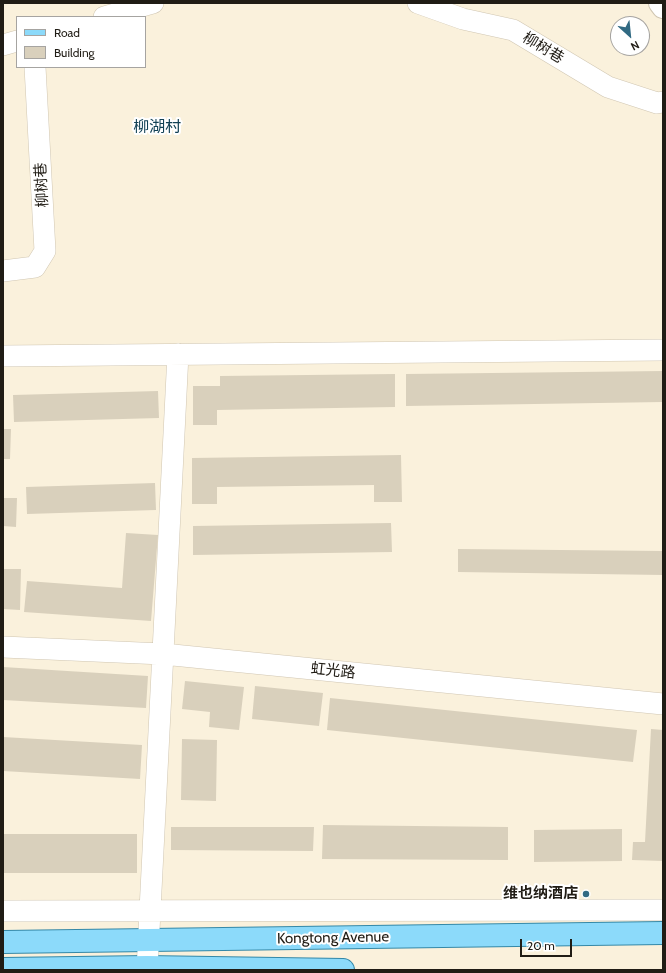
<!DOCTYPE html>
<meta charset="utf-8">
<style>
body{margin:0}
#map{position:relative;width:666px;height:973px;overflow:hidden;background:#faf1dc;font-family:Cabin,sans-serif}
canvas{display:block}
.frame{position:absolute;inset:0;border:4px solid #201c15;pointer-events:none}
.legend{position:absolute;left:16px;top:16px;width:130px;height:52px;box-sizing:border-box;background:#fff;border:1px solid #a6a4a1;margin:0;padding:5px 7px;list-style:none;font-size:12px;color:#201c15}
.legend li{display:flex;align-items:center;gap:8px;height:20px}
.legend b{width:20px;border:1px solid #a6a4a1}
.north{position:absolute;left:610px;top:16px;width:40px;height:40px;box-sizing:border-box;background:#fff;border:1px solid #a6a4a1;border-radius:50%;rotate:153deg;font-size:11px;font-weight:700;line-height:16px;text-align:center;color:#201c15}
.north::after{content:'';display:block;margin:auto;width:14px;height:18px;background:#316a83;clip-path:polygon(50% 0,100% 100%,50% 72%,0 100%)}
.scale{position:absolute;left:520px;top:939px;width:52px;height:18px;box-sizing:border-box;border:2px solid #201c15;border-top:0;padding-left:5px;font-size:12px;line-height:14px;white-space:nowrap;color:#201c15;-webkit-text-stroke:3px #fff;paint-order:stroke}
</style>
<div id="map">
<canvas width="666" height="973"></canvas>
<div class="frame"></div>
<ul class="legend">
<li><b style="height:5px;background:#8cdafa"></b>Road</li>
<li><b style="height:11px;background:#d9d0bc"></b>Building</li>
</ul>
<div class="north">N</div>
<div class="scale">20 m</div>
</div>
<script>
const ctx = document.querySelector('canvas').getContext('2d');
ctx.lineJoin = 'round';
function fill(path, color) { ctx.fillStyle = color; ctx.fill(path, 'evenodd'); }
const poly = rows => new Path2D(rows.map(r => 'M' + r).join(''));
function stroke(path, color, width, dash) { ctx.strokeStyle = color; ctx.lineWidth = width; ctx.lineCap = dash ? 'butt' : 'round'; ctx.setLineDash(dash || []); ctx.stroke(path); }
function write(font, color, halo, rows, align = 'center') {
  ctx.font = font + ' Cabin,"Noto Sans SC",sans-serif'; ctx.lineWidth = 4; ctx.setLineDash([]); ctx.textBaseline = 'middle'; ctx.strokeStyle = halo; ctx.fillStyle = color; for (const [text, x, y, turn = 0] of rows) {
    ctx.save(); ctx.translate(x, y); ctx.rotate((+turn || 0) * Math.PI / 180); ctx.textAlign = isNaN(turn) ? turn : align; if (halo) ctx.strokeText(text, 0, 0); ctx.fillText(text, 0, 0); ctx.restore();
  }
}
const building = poly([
 [663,371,663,402,406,406,406,374],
 [395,374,395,407,217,410,217,425,193,425,193,386,220,386,220,376],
 [158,391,159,418,14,422,13,395],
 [3,429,11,429,10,459,3,459],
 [401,455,402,502,374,502,374,485,217,487,217,504,192,504,192,458],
 [155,483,156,510,27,514,26,487],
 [3,498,17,498,16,527,3,526],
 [391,523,392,552,193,555,193,526],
 [126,533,158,535,151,621,24,612,27,581,122,588],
 [458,549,663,551,663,575,458,572],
 [3,569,21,569,20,610,3,609],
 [3,667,148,676,146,708,3,700],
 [185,681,244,687,239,730,209,727,210,712,182,709],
 [255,686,323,693,319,726,252,719],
 [330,698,637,730,633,762,327,730],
 [651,729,663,730,663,861,632,860,633,842,645,842],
 [3,737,142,745,140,779,3,771],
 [182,739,217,740,216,801,181,800],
 [323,825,508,827,508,860,322,859],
 [171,827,314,827,313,851,171,850],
 [622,829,622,861,534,862,534,830],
 [3,834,137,834,137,873,3,873]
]);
const minor = poly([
 [418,3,463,19,513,30,608,87,657,103,663,102],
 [104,17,153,3],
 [3,45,17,41],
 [3,271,35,267,45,251,35,67],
 [3,356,663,350],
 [3,647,163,654,663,704],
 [3,911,663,910],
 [147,970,178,354]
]);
const tertiary = poly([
 [660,3,663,7]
]);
const primary = poly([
 [3,942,663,933],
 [3,969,147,967,343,970]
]);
const markers = [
 [586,894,4,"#316a83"]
];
const streetNames = [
 ["柳树巷",543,48,31],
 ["柳树巷",42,185,-93],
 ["虹光路",333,671,6],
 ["Kongtong Avenue",333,938,-1]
];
const poiNames = [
 ["维也纳酒店",578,894]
];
const neighbourhoodNames = [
 ["柳湖村",157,127]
];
fill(building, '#d9d0bc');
stroke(minor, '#d0c6b2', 22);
stroke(tertiary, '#d0c6b2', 24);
stroke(primary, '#3588a7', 24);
stroke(minor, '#fff', 21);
stroke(tertiary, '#fff', 22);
stroke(primary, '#8cdafa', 22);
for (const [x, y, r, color] of markers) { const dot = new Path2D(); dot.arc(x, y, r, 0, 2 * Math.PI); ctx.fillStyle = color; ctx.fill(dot); stroke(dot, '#fff', 1.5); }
write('15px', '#201c15', '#fff', streetNames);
write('bold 15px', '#201c15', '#fff', poiNames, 'right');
write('16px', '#124155', '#fff', neighbourhoodNames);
</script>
